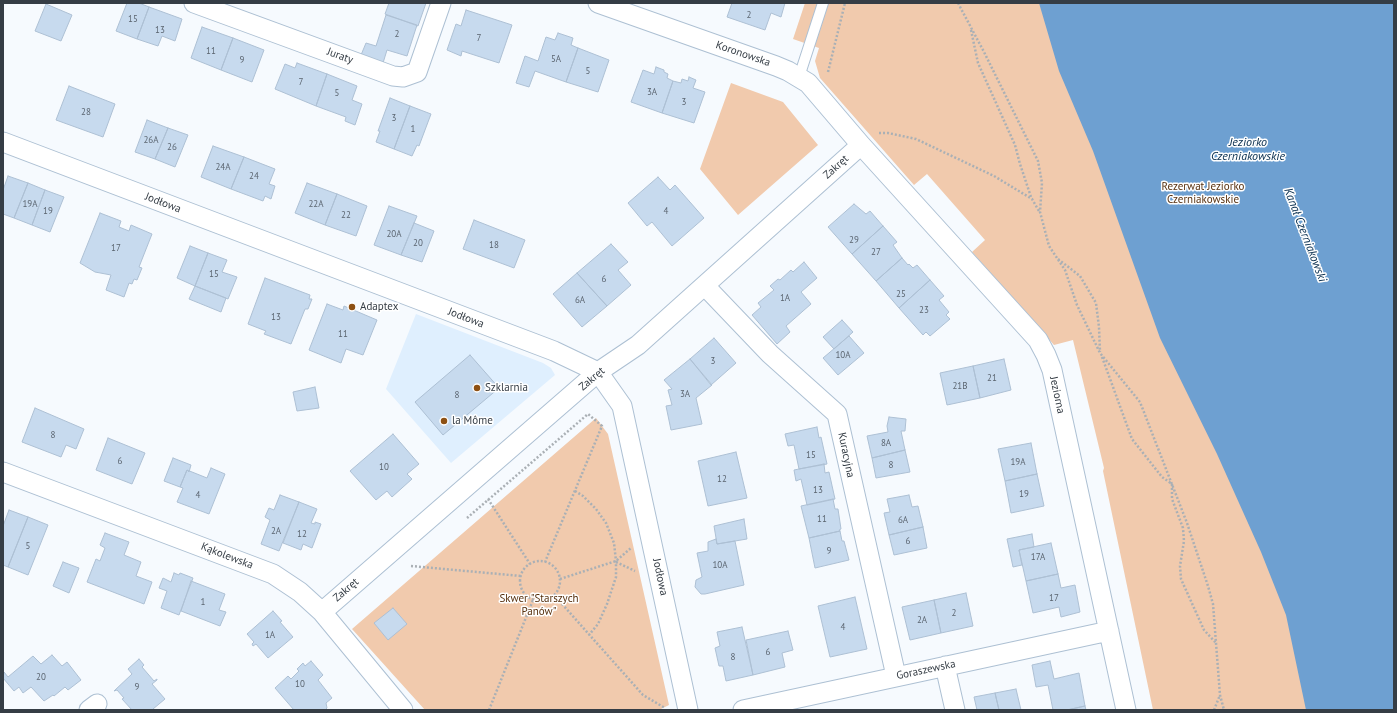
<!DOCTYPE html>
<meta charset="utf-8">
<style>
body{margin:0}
#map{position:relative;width:1397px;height:713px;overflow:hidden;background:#f6fafe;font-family:"PT Sans",sans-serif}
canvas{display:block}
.frame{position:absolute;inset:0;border:4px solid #353d45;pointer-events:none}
</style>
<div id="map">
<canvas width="1397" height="713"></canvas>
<div class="frame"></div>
</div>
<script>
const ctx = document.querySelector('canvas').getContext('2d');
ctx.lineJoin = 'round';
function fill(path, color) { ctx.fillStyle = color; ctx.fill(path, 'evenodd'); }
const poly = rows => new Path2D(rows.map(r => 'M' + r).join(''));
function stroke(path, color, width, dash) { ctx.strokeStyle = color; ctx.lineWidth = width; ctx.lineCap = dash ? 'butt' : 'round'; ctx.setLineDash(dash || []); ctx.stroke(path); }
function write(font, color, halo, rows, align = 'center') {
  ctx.font = font + ' "PT Sans",sans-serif'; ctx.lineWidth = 3; ctx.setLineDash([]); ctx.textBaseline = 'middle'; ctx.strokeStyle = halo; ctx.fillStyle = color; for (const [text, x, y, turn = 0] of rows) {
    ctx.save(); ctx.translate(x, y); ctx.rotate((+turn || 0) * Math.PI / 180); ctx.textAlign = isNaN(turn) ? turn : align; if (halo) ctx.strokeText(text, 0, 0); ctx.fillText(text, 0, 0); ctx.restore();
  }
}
const built = poly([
 [416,314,543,363,551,368,555,375,451,463,386,389]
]);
const green = poly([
 [805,3,1394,3,1394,710,1153,710,1103,471,1104,468,1073,340,1054,345,972,252,985,240,927,174,914,185,820,78,815,61,819,48,793,39],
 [731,83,783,102,818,145,738,215,700,169],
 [596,418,608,434,669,705,659,710,425,710,352,629]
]);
const water = poly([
 [1039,3,1394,3,1394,710,1306,710,1286,615,1261,552,1217,454,1160,338,1093,151,1059,71]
]);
const building = poly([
 [127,3,139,3,149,7,137,39,116,31,127,3],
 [389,3,426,3,418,26,385,14,389,3],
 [732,3,785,3,781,17,771,13,765,30,727,17,732,3],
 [46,4,72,15,61,41,35,31,46,4],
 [149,7,182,19,175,41,162,36,158,46,137,39,149,7],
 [466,10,512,25,499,63,462,51,461,56,447,50,456,24,461,26,466,10],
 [386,15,417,25,407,56,387,50,383,63,361,55,366,43,376,46,386,15],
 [202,27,233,38,221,70,191,58,202,27],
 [558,33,573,38,571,45,578,48,566,82,535,71,529,87,516,83,525,56,538,61,546,37,555,40,558,33],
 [233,38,264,50,252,82,221,70,233,38],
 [578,48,609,60,598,92,566,82,578,48],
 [297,63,327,74,316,106,275,89,285,64,295,68,297,63],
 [656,67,664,70,664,72,668,74,667,78,673,81,662,113,631,102,643,70,654,74,656,67],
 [327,74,357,86,352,100,362,104,355,125,345,121,346,117,316,106,327,74],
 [689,77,696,80,693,88,705,92,694,123,662,113,673,81,681,83,682,79,688,81,689,77],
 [69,86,115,104,103,137,56,120,69,86],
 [390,98,410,106,394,149,376,142,380,131,378,131,390,98],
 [410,106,431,114,419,146,417,145,412,156,394,149,410,106],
 [147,120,168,128,155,159,135,152,147,120],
 [168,128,188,135,175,167,155,159,168,128],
 [213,146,244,157,231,189,201,177,213,146],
 [244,157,275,169,269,184,275,186,271,199,265,196,263,201,231,189,244,157],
 [8,176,28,183,14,218,3,214,3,190,8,176],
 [658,177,670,190,675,185,704,218,672,246,652,222,647,226,628,203,658,177],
 [28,183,45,190,32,225,14,218,28,183],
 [307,183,337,194,325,225,295,213,307,183],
 [45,190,64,197,50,232,32,225,45,190],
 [337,194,367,206,356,236,325,225,337,194],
 [854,204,866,214,870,211,883,226,852,254,828,227,854,204],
 [389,206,417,216,401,255,374,245,389,206],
 [100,213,121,221,119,227,129,231,131,225,152,234,139,267,142,268,137,280,134,279,132,284,129,283,124,297,106,290,111,275,95,272,80,263,100,213],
 [474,220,525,240,514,268,463,249,474,220],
 [414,223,434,231,422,262,401,255,414,223],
 [883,226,897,242,893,245,902,258,876,281,852,254,883,226],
 [611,244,628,262,618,270,631,285,607,306,577,273,611,244],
 [190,246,208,253,195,286,177,278,190,246],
 [208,253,227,260,222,272,237,277,228,299,195,286,208,253],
 [902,258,908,265,909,264,913,268,917,265,930,280,899,308,876,281,902,258],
 [804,262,817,278,801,292,811,304,786,326,790,332,777,344,752,315,761,307,758,303,774,290,770,286,778,279,780,280,791,270,793,272,804,262],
 [577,273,607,306,582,327,553,294,577,273],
 [265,278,310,295,309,299,312,299,308,309,305,309,291,344,264,334,266,331,248,324,265,278],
 [930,280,944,296,939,300,949,312,946,315,950,319,930,336,926,332,923,335,899,308,930,280],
 [195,286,226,298,221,312,189,299,195,286],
 [327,304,343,310,344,306,377,320,363,355,346,349,341,363,309,350,327,304],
 [842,320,853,332,834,349,823,337,842,320],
 [849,336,864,353,838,375,823,358,849,336],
 [714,338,736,363,711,385,690,359,714,338],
 [470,355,499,388,443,435,415,402,470,355],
 [690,359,712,385,696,398,702,424,671,430,666,406,672,405,668,390,672,389,664,380,690,359],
 [1004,359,1011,390,980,398,973,366,1004,359],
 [973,366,980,398,947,405,940,373,973,366],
 [315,387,319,408,297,411,293,392,315,387],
 [35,408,84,429,76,449,66,445,61,457,22,442,35,408],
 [889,417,906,419,905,431,901,431,905,450,872,458,867,436,888,432,887,426,889,417],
 [817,427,819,438,821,437,827,464,799,469,794,445,788,446,785,434,817,427],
 [393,434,419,464,407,474,412,479,392,497,387,491,376,500,350,471,393,434],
 [108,438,145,453,132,484,96,470,108,438],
 [1031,443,1037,474,1005,481,998,449,1031,443],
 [905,450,910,472,876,478,872,458,905,450],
 [736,452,747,498,708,506,698,461,736,452],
 [173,458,191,465,189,472,187,470,180,487,164,481,173,458],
 [824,464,825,473,829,472,835,499,807,505,801,479,796,481,794,470,824,464],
 [211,468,225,474,209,514,177,502,183,488,180,487,187,470,207,478,211,468],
 [1037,474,1044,506,1011,513,1005,481,1037,474],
 [280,495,299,502,279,551,261,544,270,520,265,517,269,508,274,510,280,495],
 [909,495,912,507,918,506,923,527,889,535,884,513,890,512,887,499,909,495],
 [833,499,835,509,838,509,841,529,839,530,840,531,809,538,801,506,833,499],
 [299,502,317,509,311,523,315,524,315,522,321,524,312,548,303,544,301,550,283,543,299,502],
 [9,510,28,517,8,567,3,565,3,526,9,510],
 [28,517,48,525,28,575,8,567,28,517],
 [744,519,747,539,717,544,714,526,744,519],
 [923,527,927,548,894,555,889,535,923,527],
 [840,531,842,541,844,541,849,560,815,568,809,538,840,531],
 [105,533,129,542,124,555,141,562,136,576,152,582,144,604,87,582,96,559,100,561,105,548,100,545,105,533],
 [1032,534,1034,547,1019,550,1022,565,1013,567,1007,539,1032,534],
 [716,539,717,544,735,541,744,585,705,594,701,594,695,587,696,580,702,577,697,553,708,551,708,542,716,539],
 [1051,543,1058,574,1026,581,1019,550,1051,543],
 [63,562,79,568,69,593,53,586,63,562],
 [174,573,179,575,180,573,193,578,179,615,161,608,167,591,159,588,163,578,171,582,174,573],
 [1058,574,1061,588,1075,585,1080,612,1061,617,1059,607,1033,613,1026,581,1058,574],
 [191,581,225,594,219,610,226,612,220,626,181,611,191,581],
 [966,593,973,626,941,633,934,600,966,593],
 [855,597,867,649,830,657,818,606,855,597],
 [934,600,941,633,910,640,902,607,934,600],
 [393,608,407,624,388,640,374,623,393,608],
 [273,611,282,621,280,622,293,637,268,658,256,644,253,646,252,644,254,642,247,634,273,611],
 [742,627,753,675,726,681,723,666,719,666,715,648,720,646,717,632,742,627],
 [788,631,793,650,782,653,785,667,753,675,746,640,788,631],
 [52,655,62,666,67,662,81,680,68,690,65,687,54,696,53,695,44,701,31,687,23,693,19,687,14,691,3,678,4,672,8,677,33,656,41,664,52,655],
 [139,659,144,665,142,667,154,681,157,679,157,680,152,684,165,699,153,709,154,710,132,710,122,699,124,698,117,690,114,691,132,674,128,669,139,659],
 [311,661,323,675,318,680,332,698,326,703,327,708,325,710,294,710,275,688,288,676,291,679,299,671,297,669,303,663,305,666,311,661],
 [1050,661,1054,679,1079,673,1085,706,1067,710,1053,710,1048,685,1036,687,1032,665,1050,661],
 [1016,689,1021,710,999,710,995,693,1016,689],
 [995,693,999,710,977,710,974,697,995,693],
 [1085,706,1086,710,1067,710,1085,706]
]);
const path = poly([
 [958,3,984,52,1038,161,1042,183,1040,212,1049,246,1065,270,1077,305,1100,353,1140,402,1187,523,1208,586,1213,604,1220,695,1224,710],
 [971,30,978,63,1015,145,1020,164,1031,197],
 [828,72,845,3],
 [879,133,888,133,916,139,994,176,1032,199,1039,211],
 [1058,259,1080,276,1096,303,1099,327,1100,352],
 [1102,357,1132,439,1162,477,1172,484,1172,499,1183,528,1184,541,1180,566,1181,579,1204,630,1216,643],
 [575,491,583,496,596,509,606,523,614,543,616,561,616,577,607,604,598,624,589,635],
 [488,499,530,564],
 [467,518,588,414,602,426,545,562],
 '520 581a20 20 0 1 1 40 0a20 20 0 1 1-40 0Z',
 [616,562,635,571],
 [411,566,521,576],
 [560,579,616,561,631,548],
 [554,595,643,695,665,708],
 [489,710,533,600],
 [1214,710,1220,695]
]);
const lane = poly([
 [799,77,823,3]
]);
const street = poly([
 [194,3,393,76,403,77,417,72,441,3],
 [598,3,776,66,788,71,808,83,861,145,1038,340,1046,355,1052,370,1126,710],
 [3,142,554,351,598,372,622,406,688,710],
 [705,286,770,354,837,414,896,676],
 [3,472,273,574,300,592,322,612,403,710],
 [322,612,598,372,638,345,861,145],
 [945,666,955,710],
 [89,710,97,704],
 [743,710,1109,631]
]);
const markers = [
 [352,307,4,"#8d5013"],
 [477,388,4,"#8d5013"],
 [444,421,4,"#8d5013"]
];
const numberNames = [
 ["2",749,15],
 ["15",133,19],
 ["13",160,30],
 ["2",397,34],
 ["7",479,38],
 ["11",211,51],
 ["5A",556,59],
 ["9",242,60],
 ["5",588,71],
 ["7",301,82],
 ["3A",652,92],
 ["5",337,93],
 ["3",684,102],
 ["28",86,112],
 ["3",394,118],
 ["1",413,129],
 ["26A",151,140],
 ["26",172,147],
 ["24A",223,167],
 ["24",254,176],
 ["19A",30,204],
 ["22A",316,204],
 ["19",48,211],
 ["4",666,211],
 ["22",346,215],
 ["20A",394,234],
 ["29",854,240],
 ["20",418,243],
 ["18",494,245],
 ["17",116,248],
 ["27",876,252],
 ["15",214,274],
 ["6",604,279],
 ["25",901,294],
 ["1A",785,298],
 ["6A",580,300],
 ["23",924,310],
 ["13",276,317],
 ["11",343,334],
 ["10A",843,355],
 ["3",713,361],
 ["21",992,378],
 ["21B",960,386],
 ["3A",685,394],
 ["8",457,395],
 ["8",53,435],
 ["8A",886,443],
 ["15",811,455],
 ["6",120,461],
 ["19A",1018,462],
 ["8",891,465],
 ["10",384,467],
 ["12",722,479],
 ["13",818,490],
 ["19",1024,494],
 ["4",198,495],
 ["11",822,519],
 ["6A",903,520],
 ["2A",276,531],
 ["12",302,534],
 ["6",908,541],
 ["5",28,546],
 ["9",829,551],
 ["17A",1038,557],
 ["10A",720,565],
 ["17",1054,598],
 ["1",203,602],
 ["2",954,613],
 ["2A",922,620],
 ["4",843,627],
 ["1A",270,635],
 ["6",768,652],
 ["8",733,657],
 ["20",41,677],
 ["10",300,684],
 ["9",137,687]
];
const streetNames = [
 ["Koronowska",743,54,19],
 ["Juraty",340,56,20],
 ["Zakręt",836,167,-42],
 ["Jodłowa",163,203,21],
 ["Jodłowa",466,318,21],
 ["Zakręt",592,379,-40],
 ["Jeziorna",1057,395,78],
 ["Kuracyjna",846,455,78],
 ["Kąkolewska",227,556,21],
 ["Jodłowa",660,577,78],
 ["Zakręt",346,590,-41],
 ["Goraszewska",926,670,-12]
];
const parkNames = [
 ["Rezerwat Jeziorko",1203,187],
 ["Czerniakowskie",1203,200],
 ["Skwer \"Starszych",539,599],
 ["Panów\"",539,612]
];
const poiNames = [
 ["Adaptex",360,307],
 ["Szklarnia",485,388],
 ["la Môme",452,421]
];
const waterNames = [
 ["Jeziorko",1248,143],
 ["Czerniakowskie",1248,157],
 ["Kanał Czerniakowski",1305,235,69]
];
fill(built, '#dfeffe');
fill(green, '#f1caad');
fill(water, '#6ea0d1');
fill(building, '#c7daee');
stroke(building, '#adc0d4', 1);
stroke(lane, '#adc0d3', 12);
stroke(street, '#adc0d3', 21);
stroke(path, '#aab0b5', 2.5, [2, 2]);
stroke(lane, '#fff', 10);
stroke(street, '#fff', 19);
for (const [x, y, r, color] of markers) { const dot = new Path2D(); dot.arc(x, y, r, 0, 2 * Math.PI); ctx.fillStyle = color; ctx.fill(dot); stroke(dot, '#fff', 1.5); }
write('9px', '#5a646f', null, numberNames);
write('11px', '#353d45', '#fff', streetNames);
write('11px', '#57310f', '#fff', parkNames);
write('11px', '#353d45', '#fff', poiNames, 'left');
write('italic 12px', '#052b4c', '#fff', waterNames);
</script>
